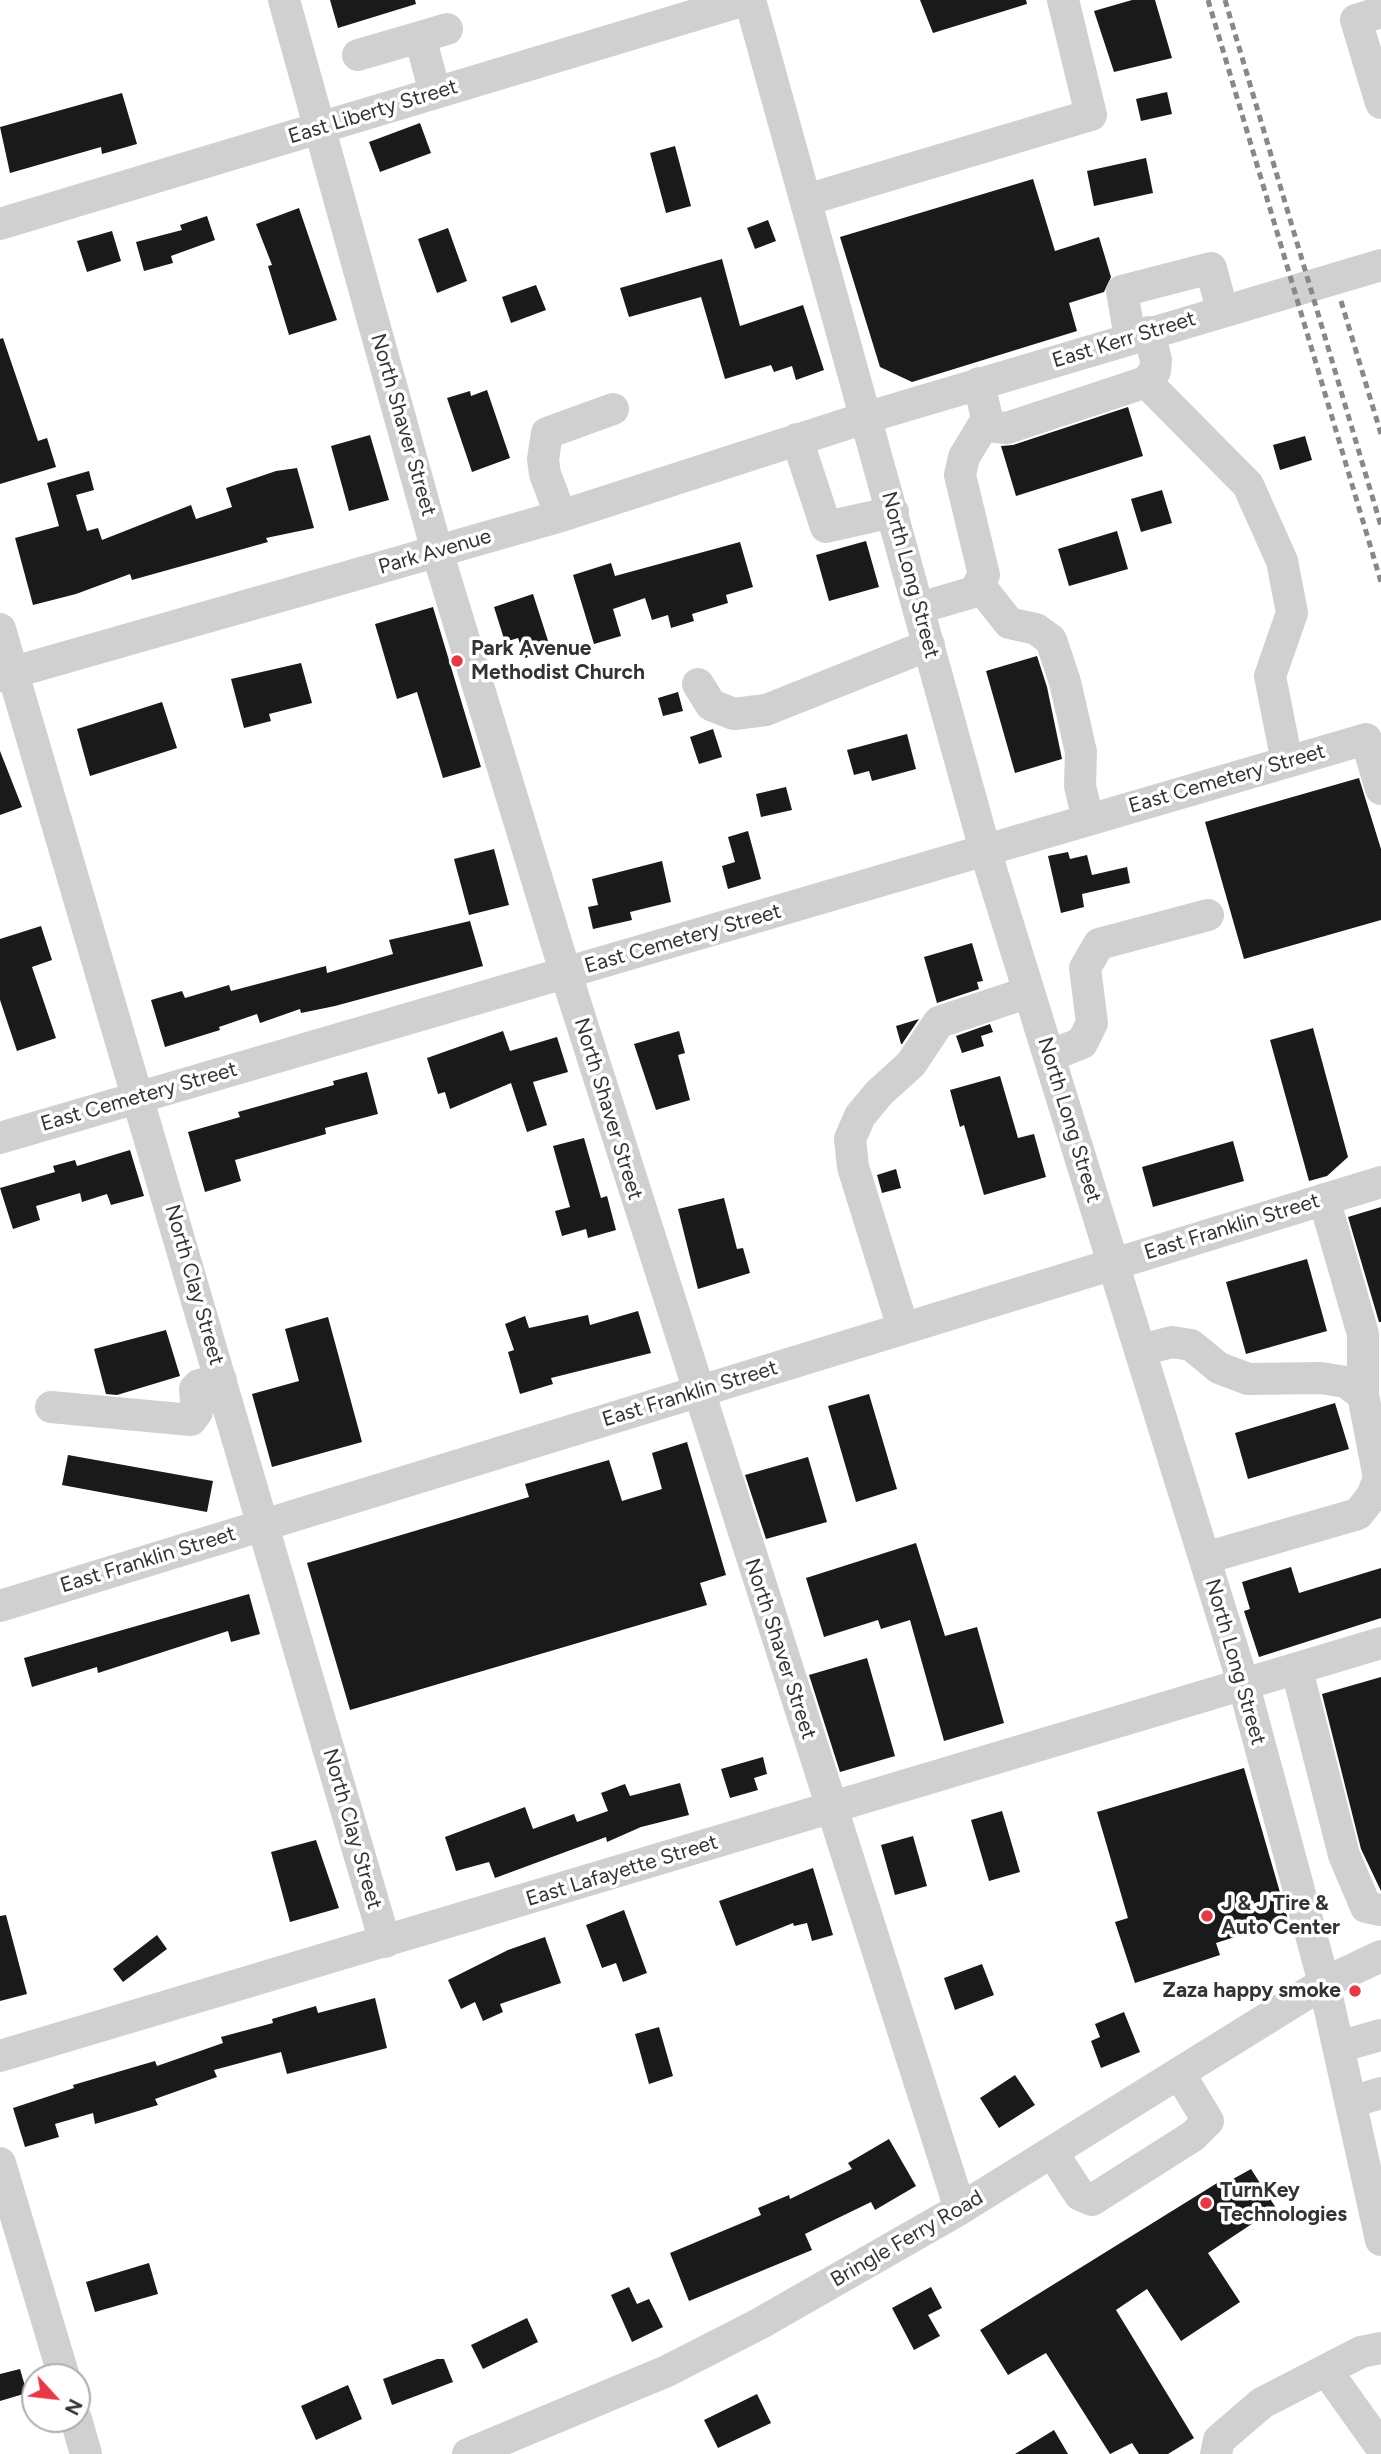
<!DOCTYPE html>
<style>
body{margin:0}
#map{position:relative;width:1381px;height:2454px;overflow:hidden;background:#fff;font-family:Figtree,sans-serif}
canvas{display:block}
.north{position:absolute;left:21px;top:2363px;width:70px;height:70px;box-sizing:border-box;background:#fff;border:2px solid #adadad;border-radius:50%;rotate:117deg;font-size:19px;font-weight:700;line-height:28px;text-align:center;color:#333}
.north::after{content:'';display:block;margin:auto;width:24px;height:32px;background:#e63946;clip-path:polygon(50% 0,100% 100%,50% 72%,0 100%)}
</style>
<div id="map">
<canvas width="1381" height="2454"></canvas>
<div class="north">N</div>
</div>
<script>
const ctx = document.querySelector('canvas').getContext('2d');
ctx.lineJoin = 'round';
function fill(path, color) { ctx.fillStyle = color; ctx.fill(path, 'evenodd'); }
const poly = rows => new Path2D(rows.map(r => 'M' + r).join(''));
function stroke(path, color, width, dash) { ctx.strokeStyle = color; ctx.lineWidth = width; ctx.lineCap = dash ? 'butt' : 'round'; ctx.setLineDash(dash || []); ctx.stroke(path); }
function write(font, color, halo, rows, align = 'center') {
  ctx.font = font + ' Figtree,sans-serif'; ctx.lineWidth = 7; ctx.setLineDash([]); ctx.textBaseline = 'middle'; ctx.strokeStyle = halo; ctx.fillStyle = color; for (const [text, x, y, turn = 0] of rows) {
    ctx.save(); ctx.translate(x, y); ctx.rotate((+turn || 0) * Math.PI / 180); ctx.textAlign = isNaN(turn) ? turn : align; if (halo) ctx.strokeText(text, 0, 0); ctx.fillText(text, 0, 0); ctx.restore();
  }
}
const building = poly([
 [330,0,415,0,416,4,338,28],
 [920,0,1026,0,1027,4,933,33],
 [1132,0,1155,0,1172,58,1114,72,1094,11],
 [1167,92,1172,114,1141,121,1136,99],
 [122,93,137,144,102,154,101,147,10,173,0,127],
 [420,123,431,153,380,172,369,142],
 [675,146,691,206,666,213,650,153],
 [1146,158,1153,193,1094,206,1087,171],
 [1033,179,1055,251,1099,237,1111,277,1104,292,1069,303,1077,331,912,382,880,367,840,237],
 [299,208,337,320,289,335,268,266,272,265,256,224],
 [207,216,215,240,171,256,173,263,144,271,136,242,182,230,180,225],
 [768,220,776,241,755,249,747,228],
 [448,228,467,281,437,293,418,239],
 [112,231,121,261,87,272,77,241],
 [722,259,740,326,803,305,824,370,796,380,792,366,774,372,771,365,725,379,701,297,629,317,620,288],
 [536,285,546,310,511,323,502,297],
 [3,338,38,441,47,438,56,467,0,484,0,339],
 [487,390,510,458,472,472,447,398,470,391,471,396],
 [1128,407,1143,456,1016,496,1001,446,1013,445],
 [370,435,389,500,349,511,331,446],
 [1305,436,1312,460,1280,470,1273,445],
 [297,468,314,528,266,538,268,542,132,580,130,574,76,594,33,605,15,538,59,526,47,483,89,471,94,490,76,495,87,531,98,528,102,540,191,505,196,519,232,507,226,488,276,471],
 [1162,490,1172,523,1141,532,1131,499],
 [1117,531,1128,569,1069,586,1058,549],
 [866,541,879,587,829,601,816,555],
 [740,542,753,587,726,595,728,603,692,614,694,621,671,628,668,615,652,620,645,598,613,609,621,636,594,644,573,575,611,563,615,576],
 [533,594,551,650,525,658,518,638,505,642,494,607],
 [433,607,481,767,443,778,417,692,397,699,375,624],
 [1037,656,1047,687,1062,759,1015,773,986,671],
 [301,663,312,703,269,714,271,721,244,728,231,679],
 [678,692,683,711,663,716,658,698],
 [162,702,177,748,90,776,77,729],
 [713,729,722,757,699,764,690,737],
 [907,734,916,769,872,781,869,771,854,775,847,750],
 [0,751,22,807,0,815],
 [1359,778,1381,849,1381,920,1244,959,1205,822],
 [786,787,792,810,761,817,756,794],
 [748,831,761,879,728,889,722,866,735,862,728,837],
 [494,849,509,905,469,915,454,859],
 [1068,852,1070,859,1087,855,1092,875,1127,867,1130,883,1082,894,1084,907,1061,913,1048,856],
 [662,861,671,902,630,912,632,920,593,929,588,907,598,905,592,879],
 [470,921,483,966,335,1006,301,1013,300,1009,260,1023,257,1014,219,1027,220,1030,165,1047,151,1000,182,991,185,998,229,985,231,991,326,966,327,973,393,954,389,940],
 [41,926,52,960,32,967,56,1038,17,1051,0,1000,0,939],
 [972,943,983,981,977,982,979,989,937,1003,924,957],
 [919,1019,902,1044,901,1044,896,1026],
 [990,1024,993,1032,981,1036,984,1046,962,1053,956,1036],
 [1313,1028,1348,1157,1327,1176,1309,1181,1270,1040],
 [503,1031,510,1051,557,1037,568,1072,533,1082,547,1125,527,1132,511,1083,450,1109,445,1092,438,1094,427,1058],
 [679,1031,685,1053,678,1055,690,1100,656,1110,634,1044],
 [367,1072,378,1114,325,1128,326,1134,235,1160,241,1181,205,1192,188,1132,240,1117,238,1112,334,1085,333,1081],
 [1000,1076,1018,1138,1034,1134,1046,1177,984,1195,964,1125,960,1127,950,1090],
 [584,1138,601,1198,607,1196,616,1230,588,1238,586,1229,562,1236,555,1211,570,1207,553,1146],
 [1233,1141,1244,1181,1153,1207,1142,1167],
 [130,1150,144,1196,111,1205,107,1194,82,1202,80,1193,36,1206,40,1220,13,1229,0,1188,55,1172,53,1166,75,1160,77,1166],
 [896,1169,901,1188,882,1193,877,1175],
 [724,1198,737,1249,743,1248,750,1273,698,1289,678,1209],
 [1381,1207,1381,1322,1379,1322,1348,1217],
 [1307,1259,1327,1331,1246,1354,1226,1282],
 [638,1311,651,1353,551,1378,553,1384,520,1394,508,1352,514,1350,505,1324,525,1316,529,1328,588,1315,590,1325],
 [328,1317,362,1442,272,1467,252,1394,299,1381,285,1329],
 [166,1330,180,1376,117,1395,106,1394,94,1349],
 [869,1394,897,1489,856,1502,828,1406],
 [1335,1403,1349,1449,1248,1479,1235,1433],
 [687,1442,726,1575,700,1583,707,1605,350,1710,307,1563,529,1497,525,1484,609,1460,622,1501,662,1489,652,1453],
 [68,1455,213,1481,207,1512,62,1485],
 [808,1457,827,1522,766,1539,745,1475],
 [916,1543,945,1636,977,1627,1004,1723,944,1741,910,1620,881,1629,878,1620,824,1637,806,1578],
 [1291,1567,1299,1593,1381,1568,1381,1618,1259,1657,1244,1611,1250,1609,1242,1582],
 [249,1594,260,1634,231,1642,228,1631,98,1673,97,1667,32,1687,24,1658],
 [867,1658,895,1756,840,1772,809,1675],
 [1381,1677,1381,1891,1361,1849,1322,1694],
 [763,1757,767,1774,754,1778,758,1790,730,1798,721,1769],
 [1244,1768,1288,1920,1216,1943,1220,1955,1135,1983,1115,1922,1128,1918,1097,1812],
 [680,1783,689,1815,641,1827,607,1842,606,1837,495,1878,489,1862,456,1871,445,1837,525,1807,533,1829,574,1814,577,1822,608,1811,601,1793,625,1784,630,1796],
 [1002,1811,1020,1872,989,1881,971,1820],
 [913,1836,927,1886,895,1895,881,1845],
 [316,1840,339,1908,290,1922,271,1852],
 [813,1868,833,1935,812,1941,807,1923,794,1926,793,1923,736,1946,719,1901],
 [624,1910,647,1973,623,1982,616,1963,602,1968,586,1925],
 [6,1915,27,1994,0,2001,0,1916],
 [157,1935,167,1949,123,1982,113,1969],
 [545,1937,561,1983,500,2004,503,2012,483,2021,475,2002,461,2009,448,1980,508,1950],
 [982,1964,994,1995,955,2010,944,1978],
 [375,1998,387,2048,287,2074,281,2052,214,2070,217,2077,155,2099,158,2105,95,2124,93,2113,55,2124,59,2137,25,2147,13,2108,74,2088,73,2085,155,2061,157,2066,223,2043,221,2037,273,2023,272,2019,316,2006,318,2013],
 [1124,2012,1140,2052,1101,2068,1091,2041,1100,2037,1095,2024],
 [659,2027,673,2076,649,2084,635,2034],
 [1015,2075,1035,2105,999,2128,980,2098],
 [889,2139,916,2186,875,2210,871,2202,805,2234,812,2250,689,2301,670,2253,761,2215,758,2208,789,2195,790,2199,852,2169,848,2163],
 [1251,2169,1276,2208,1208,2253,1240,2302,1181,2341,1147,2289,1116,2310,1194,2438,1168,2454,1139,2454,1132,2443,1110,2454,1046,2353,1008,2375,980,2330,1222,2180,1224,2184],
 [149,2263,158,2294,95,2312,86,2282],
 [629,2287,637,2304,649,2299,663,2327,632,2342,611,2295],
 [931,2287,942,2308,928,2315,940,2336,914,2350,892,2308],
 [527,2318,538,2342,483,2369,471,2345],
 [437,2359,444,2359,453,2382,392,2405,383,2379],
 [20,2369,27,2393,0,2401,0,2374],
 [348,2385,362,2419,316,2440,301,2406],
 [757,2394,771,2423,718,2448,704,2420],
 [1054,2430,1068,2454,1015,2454]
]);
const minor = poly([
 [284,0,437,551,560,955,960,2209],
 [750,0,985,850,1244,1686,1324,1983,1381,2240],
 [1381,12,1356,20,1381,103],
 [358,55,420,37],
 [435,93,420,37,447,29],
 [806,200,1091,115,1063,0],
 [0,224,745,0],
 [1130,338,1122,291,1211,268,1222,310],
 [1146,382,1248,485,1282,561,1292,613,1270,676,1287,762],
 [979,383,987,419,995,427,1007,428,1146,382,1155,371,1156,360,1149,332],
 [797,439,826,527,893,512],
 [561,516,545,474,543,459,547,433,613,409],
 [980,586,1009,623,1036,629,1051,640,1065,682,1081,752,1080,786,1088,820],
 [919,608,974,592,984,575,960,475,964,457,987,419],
 [0,629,385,1942],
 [0,676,561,516,868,417,1381,265],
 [698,684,711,705,734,714,766,710,929,645],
 [1049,1056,1082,1043,1092,1023,1085,968,1099,944,1208,915],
 [0,1138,1366,739,1381,789],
 [1324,1199,1363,1334,1363,1395],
 [903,1328,853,1167,850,1139,860,1116,879,1093,911,1064,939,1022,1029,992],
 [1141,1350,1172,1342,1191,1345,1219,1368,1248,1379,1321,1378,1346,1382,1363,1395,1379,1478,1372,1496,1358,1514,1205,1558],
 [51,1407,191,1420,197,1412,195,1389,199,1385,221,1380],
 [0,1606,1381,1182],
 [1297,1670,1344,1855,1366,1907,1381,1910],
 [1338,2047,1381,2035],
 [0,2056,1381,1643],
 [1351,2102,1381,2093],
 [1052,2152,1080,2195,1092,2200,1193,2136,1208,2121,1179,2073],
 [0,2163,64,2377],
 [1326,2370,1381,2447],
 [76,2419,86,2454],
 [468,2454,667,2371,759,2324,960,2209,1324,1983,1381,1956],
 [1216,2454,1219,2440,1262,2403,1361,2352,1381,2348]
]);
const rail = poly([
 [1208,0,1381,582],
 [1225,0,1381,526],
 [1341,301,1381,434]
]);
const markers = [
 [457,661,7,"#e63946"],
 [1207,1916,7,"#e63946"],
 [1355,1991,7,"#e63946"],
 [1206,2203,7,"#e63946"]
];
const streetNames = [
 ["East Liberty Street",373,112,-17],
 ["East Kerr Street",1124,340,-17],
 ["North Shaver Street",403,425,74],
 ["Park Avenue",435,552,-16],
 ["North Long Street",910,575,75],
 ["East Cemetery Street",1227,779,-16],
 ["East Cemetery Street",683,939,-16],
 ["East Cemetery Street",139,1097,-16],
 ["North Shaver Street",608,1109,73],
 ["North Long Street",1069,1120,73],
 ["East Franklin Street",1232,1227,-17],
 ["North Clay Street",194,1285,74],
 ["East Franklin Street",690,1394,-17],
 ["East Franklin Street",148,1560,-17],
 ["North Shaver Street",780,1649,72],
 ["North Long Street",1235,1662,74],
 ["North Clay Street",352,1829,74],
 ["East Lafayette Street",622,1871,-17],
 ["Bringle Ferry Road",907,2239,-30]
];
const poiNames = [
 ["Park Avenue",471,649],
 ["Methodist Church",471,673],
 ["J & J Tire &",1221,1904],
 ["Auto Center",1221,1928],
 ["Zaza happy smoke",1341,1991,"right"],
 ["TurnKey",1220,2191],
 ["Technologies",1220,2215]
];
fill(building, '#1a1a1a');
stroke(minor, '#d0d0d0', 32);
stroke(rail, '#888', 5, [7, 5]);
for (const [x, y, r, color] of markers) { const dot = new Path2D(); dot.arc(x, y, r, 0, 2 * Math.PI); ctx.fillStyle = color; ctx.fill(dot); stroke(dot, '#fff', 2.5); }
write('21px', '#333', '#fff', streetNames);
write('bold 21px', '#333', '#fff', poiNames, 'left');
</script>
